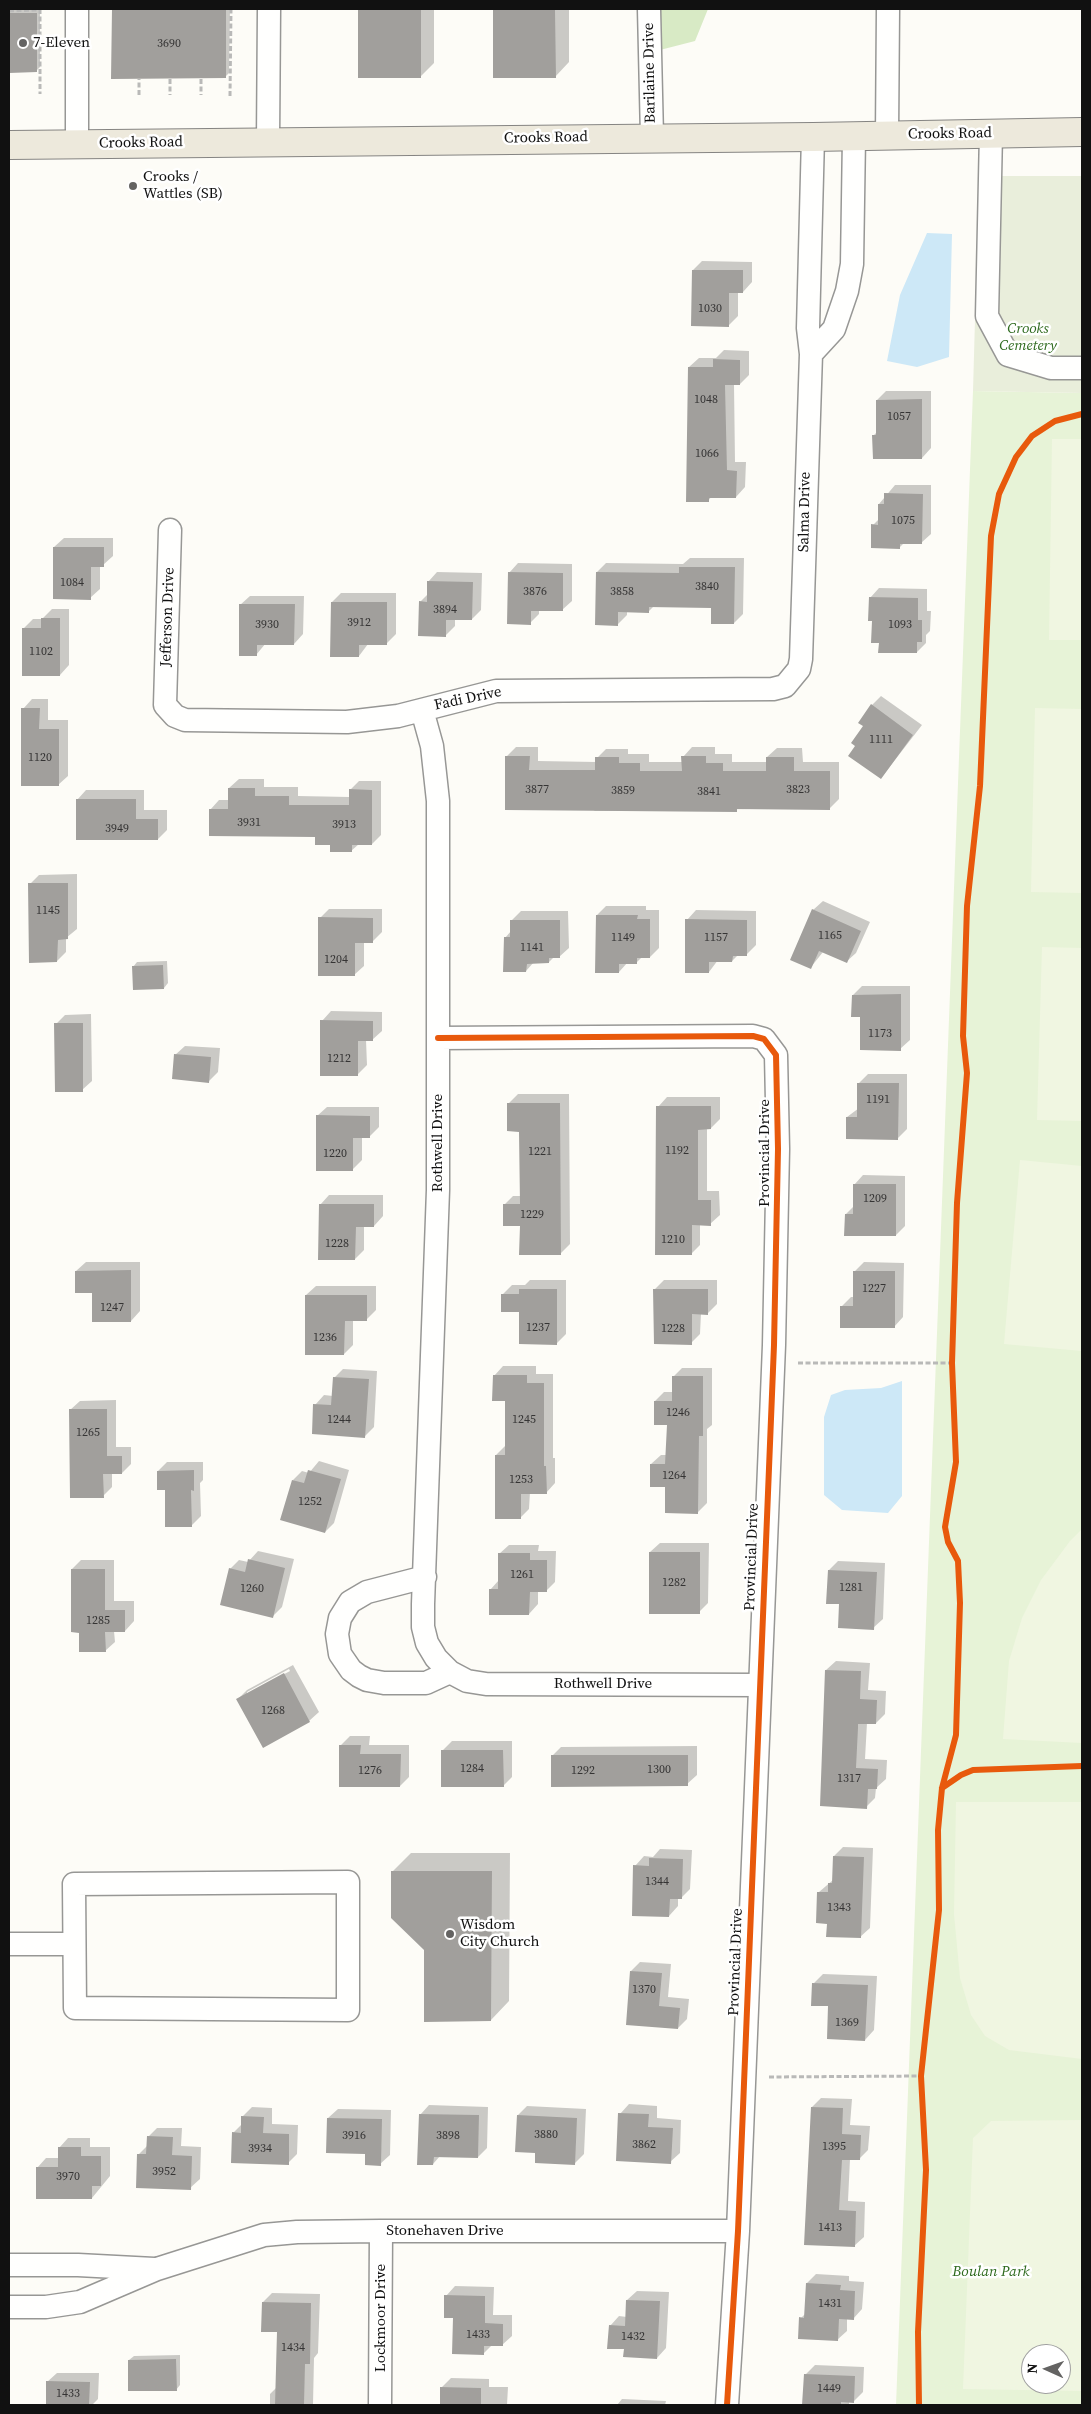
<!DOCTYPE html>
<style>
body{margin:0}
#map{position:relative;width:1091px;height:2414px;overflow:hidden;background:#fdfcf7;font-family:"Source Serif 4",serif}
canvas{display:block}
.frame{position:absolute;inset:0;border:10px solid #111;pointer-events:none}
.north{position:absolute;left:1021px;top:2344px;width:50px;height:50px;box-sizing:border-box;background:#fff;border:1px solid #a0a0a0;border-radius:50%;rotate:272deg;font-size:14px;font-weight:700;line-height:20px;text-align:center;color:#111}
.north::after{content:'';display:block;margin:auto;width:18px;height:22px;background:#646362;clip-path:polygon(50% 0,100% 100%,50% 72%,0 100%)}
</style>
<div id="map">
<canvas width="1091" height="2414"></canvas>
<div class="frame"></div>
<div class="north">N</div>
</div>
<script>
const ctx = document.querySelector('canvas').getContext('2d');
ctx.lineJoin = 'round';
function fill(path, color) { ctx.fillStyle = color; ctx.fill(path, 'evenodd'); }
const poly = rows => new Path2D(rows.map(r => 'M' + r).join(''));
function stroke(path, color, width, dash) { ctx.strokeStyle = color; ctx.lineWidth = width; ctx.lineCap = dash ? 'butt' : 'round'; ctx.setLineDash(dash || []); ctx.stroke(path); }
function write(font, color, halo, rows, align = 'center') {
  ctx.font = font + ' "Source Serif 4",serif'; ctx.lineWidth = 5; ctx.setLineDash([]); ctx.textBaseline = 'middle'; ctx.strokeStyle = halo; ctx.fillStyle = color; for (const [text, x, y, turn = 0] of rows) {
    ctx.save(); ctx.translate(x, y); ctx.rotate((+turn || 0) * Math.PI / 180); ctx.textAlign = isNaN(turn) ? turn : align; if (halo) ctx.strokeText(text, 0, 0); ctx.fillText(text, 0, 0); ctx.restore();
  }
}
const green = poly([
 [973,391,1082,393,1082,2405,896,2405],
 [1031,2354,1061,2354,1061,2384,1031,2384]
]);
const forest = poly([
 [658,9,708,9,695,41,660,50]
]);
const cemetery = poly([
 [979,176,1082,176,1082,393,973,391]
]);
const pitch = poly([
 [1052,439,1082,439,1082,640,1049,640],
 [1035,708,1082,709,1082,893,1031,892],
 [1042,947,1082,948,1082,1121,1037,1120],
 [1020,1160,1082,1166,1082,1351,1004,1344],
 [1082,1529,1082,1743,1003,1739,1009,1661,1022,1618,1041,1580,1070,1541],
 [956,1802,1082,1802,1082,2059,1009,2050,985,2036,971,2015,960,1978,954,1914],
 [1082,2120,1082,2391,963,2389,973,2138,991,2121],
 [1031,2354,1061,2354,1061,2384,1031,2384]
]);
const water = poly([
 [927,233,952,234,949,357,917,367,887,361,900,295],
 [902,1381,902,1496,888,1513,842,1510,824,1495,824,1417,831,1395,845,1390,881,1388]
]);
const shadow = poly([
 [9,9,40,9,40,67,36,71,9,71],
 [113,9,230,9,229,73,225,77,113,77],
 [360,9,434,9,434,63,420,77,360,77],
 [494,9,569,9,569,62,555,77,494,77],
 [702,261,752,262,752,282,743,292,738,291,738,316,728,326,693,270],
 [724,350,749,351,749,375,740,384,734,384,735,462,746,462,745,487,736,497,712,496,708,501,689,367,699,358,716,358],
 [886,391,931,391,931,448,922,458,873,436,877,432,877,400],
 [895,485,931,485,931,534,921,543,904,543,900,547,873,525,879,519,879,504],
 [64,538,113,538,113,556,103,565,100,565,100,589,90,598,54,547],
 [690,558,744,558,743,614,734,623,713,607,654,606,648,612,627,611,627,615,618,624,597,572,606,563,683,564],
 [518,563,572,564,572,601,562,610,539,610,539,614,530,623,509,573],
 [437,572,482,573,481,610,472,619,455,619,455,626,445,636,420,602,428,594,428,582],
 [879,588,927,589,927,611,931,611,930,631,926,635,926,643,917,652,880,642,870,598],
 [341,593,396,593,396,634,386,644,368,644,359,656,332,602],
 [250,596,304,596,303,634,294,644,266,643,256,655,240,605],
 [52,609,69,609,69,665,60,675,24,628,33,619,42,619],
 [881,696,922,725,881,778,857,746,872,705],
 [32,699,48,699,48,720,68,720,68,776,58,785,23,709],
 [516,747,538,747,538,761,597,762,597,758,606,749,628,749,628,754,649,754,649,762,683,762,683,757,692,747,715,747,715,754,732,754,732,762,767,762,767,757,777,748,802,748,803,762,839,762,839,799,830,808,595,811,507,756],
 [239,779,264,779,264,787,298,787,298,796,350,797,350,790,359,781,381,781,381,835,372,844,359,844,351,851,316,835,210,810,219,800,229,800,229,788],
 [86,790,144,790,144,810,167,810,167,830,158,839,77,800],
 [77,874,77,929,66,938,66,952,57,961,30,884,39,875],
 [823,901,870,922,856,953,846,962,823,952,811,967,813,910],
 [606,906,646,906,646,910,659,910,659,948,650,957,642,957,637,962,628,962,619,972,597,915],
 [329,909,382,909,382,932,372,942,364,942,364,966,354,975,320,918],
 [696,910,756,911,756,945,746,955,738,955,732,961,718,960,709,972,687,920],
 [521,911,568,911,569,948,559,957,554,957,549,962,534,962,526,971,505,938,511,931,511,921],
 [167,961,168,983,164,988,133,967,137,962],
 [862,986,910,986,910,1040,900,1049,861,1016,853,995],
 [331,1011,382,1012,382,1031,372,1040,366,1040,367,1065,357,1075,322,1021],
 [91,1014,92,1081,82,1090,56,1024,65,1015],
 [185,1046,220,1048,218,1072,209,1081,175,1055],
 [868,1074,907,1074,907,1129,898,1138,847,1117,859,1108,859,1083],
 [518,1094,569,1094,570,1244,560,1254,521,1225,504,1205,513,1196,521,1196,520,1130,509,1103],
 [667,1097,720,1097,720,1119,711,1128,707,1128,707,1191,719,1191,720,1215,710,1224,700,1224,700,1245,691,1254,658,1107],
 [327,1107,379,1107,379,1127,370,1136,362,1136,362,1160,352,1170,317,1116],
 [863,1175,905,1176,905,1226,896,1235,846,1214,854,1206,854,1185],
 [329,1195,383,1195,383,1216,374,1226,364,1226,364,1250,355,1259,320,1205],
 [86,1262,140,1262,140,1311,131,1321,93,1292,76,1271],
 [864,1262,904,1263,903,1317,894,1327,841,1307,851,1297,854,1297,854,1272],
 [530,1280,566,1280,566,1334,556,1344,502,1295,512,1285,525,1285],
 [664,1280,717,1280,717,1304,708,1313,701,1313,700,1334,691,1343,655,1289],
 [316,1286,376,1286,376,1310,367,1319,353,1319,353,1345,344,1354,306,1295],
 [503,1366,536,1366,536,1374,553,1374,553,1458,555,1458,555,1483,546,1493,530,1492,529,1509,520,1518,496,1455,506,1445,506,1400,494,1376],
 [682,1368,712,1368,712,1425,707,1429,707,1503,698,1512,667,1486,651,1464,661,1455,667,1455,668,1424,655,1401,664,1392,673,1392,673,1377],
 [343,1369,377,1371,374,1427,365,1436,315,1405,324,1395,333,1396,334,1378],
 [116,1400,116,1447,131,1447,131,1464,122,1473,112,1473,112,1487,103,1496,70,1410,80,1401],
 [319,1461,349,1470,334,1523,325,1532,293,1480,302,1471,309,1473],
 [167,1462,203,1462,203,1480,200,1483,201,1516,191,1526,158,1471],
 [660,1543,709,1543,708,1603,699,1612,650,1552],
 [509,1545,539,1545,538,1551,556,1551,555,1582,546,1591,538,1591,538,1604,529,1614,490,1590,499,1580,499,1554],
 [258,1551,294,1559,282,1607,273,1616,230,1569,239,1560,248,1562],
 [81,1560,114,1560,114,1601,134,1601,134,1621,125,1631,114,1631,115,1642,105,1651,81,1631,72,1569],
 [838,1561,885,1563,883,1619,873,1628,840,1603,829,1570],
 [836,1661,870,1663,868,1690,886,1691,885,1714,876,1723,867,1723,865,1759,887,1760,886,1779,876,1788,875,1798,866,1807,826,1670],
 [293,1665,319,1712,309,1721,238,1699,247,1690],
 [289,1669,290,1671,247,1694,247,1692],
 [350,1736,370,1736,369,1745,409,1745,409,1777,400,1786,340,1746],
 [452,1741,512,1741,512,1777,503,1786,442,1751],
 [697,1746,697,1775,687,1784,552,1756,561,1747],
 [843,1847,873,1848,870,1928,860,1937,828,1923,819,1892,833,1880,834,1856],
 [660,1849,692,1850,690,1889,681,1898,678,1898,678,1906,669,1916,635,1866,644,1856,653,1857],
 [411,1853,510,1853,509,2001,491,2020,425,1950,392,1872],
 [640,1962,671,1964,668,1997,689,1999,687,2019,678,2028,627,2024,631,1971],
 [823,1974,877,1976,874,2030,865,2040,830,2005,814,1983],
 [821,2098,852,2099,850,2125,870,2126,868,2150,859,2159,850,2159,848,2201,865,2202,864,2237,854,2246,806,2244,812,2107],
 [629,2104,657,2106,657,2118,681,2120,680,2153,670,2162,620,2114],
 [429,2105,488,2107,487,2148,478,2157,440,2156,433,2164,420,2115],
 [527,2106,586,2109,584,2154,574,2164,536,2152,518,2115],
 [252,2107,272,2108,272,2124,298,2125,297,2154,288,2163,233,2133,242,2124,242,2117],
 [338,2109,391,2110,390,2155,380,2164,328,2118],
 [157,2128,182,2128,181,2146,201,2147,200,2179,190,2188,138,2155,148,2145,148,2137],
 [68,2138,90,2138,90,2147,110,2147,110,2176,92,2198,37,2168,46,2158,59,2158,59,2148],
 [816,2274,849,2276,849,2281,864,2282,862,2309,853,2319,847,2318,847,2331,837,2340,801,2318,806,2313,807,2283],
 [455,2286,494,2287,493,2315,512,2315,512,2336,502,2345,492,2345,483,2354,454,2317,446,2296],
 [637,2291,669,2292,666,2348,657,2358,625,2348,610,2326,619,2316,627,2317,627,2300],
 [272,2293,320,2294,318,2353,314,2358,313,2405,270,2405,270,2394,277,2387,279,2331,263,2302],
 [180,2355,180,2385,176,2390,129,2360,134,2356],
 [815,2365,864,2367,863,2392,853,2402,849,2401,849,2405,804,2405,805,2375],
 [57,2373,99,2373,98,2399,92,2405,48,2405,47,2382],
 [451,2378,489,2379,489,2387,508,2387,507,2405,449,2405,442,2387],
 [622,2399,666,2401,665,2405,617,2405]
]);
const building = poly([
 [112,9,226,9,226,78,111,79],
 [358,9,421,9,421,78,358,78],
 [493,9,555,9,556,78,493,78],
 [9,13,37,13,37,72,9,73],
 [692,270,743,270,743,293,729,293,729,327,691,326],
 [713,359,740,360,740,385,725,385,727,470,737,471,736,498,709,498,709,502,686,502,688,367,713,367],
 [922,399,922,459,873,459,872,435,876,435,876,400],
 [884,493,923,494,922,544,900,544,900,549,871,548,871,524,878,525,878,504,884,504],
 [53,547,104,547,104,567,91,567,91,600,53,599],
 [679,567,735,567,734,624,711,624,711,608,649,607,649,613,618,612,618,626,595,625,596,572,679,573],
 [508,572,563,573,563,611,531,611,531,625,507,624],
 [427,581,473,582,472,620,446,620,446,637,418,636,419,601,427,602],
 [869,597,918,598,918,620,922,620,922,642,917,642,917,653,878,653,879,643,871,643,872,621,868,621],
 [331,602,387,602,387,645,359,645,359,657,330,657],
 [239,604,295,604,294,645,257,645,257,656,239,656],
 [41,618,60,618,60,676,22,676,22,628,41,628],
 [871,704,913,735,881,779,848,756,855,746,851,743,863,726,858,723],
 [21,708,40,708,39,729,59,729,59,786,21,786],
 [505,756,530,756,529,770,595,770,595,757,619,757,619,763,640,763,640,771,682,771,681,756,706,756,706,763,723,763,723,771,766,771,766,757,794,757,794,771,830,771,830,810,737,809,737,812,505,810],
 [228,788,255,788,255,796,289,796,289,805,349,805,349,789,372,790,372,845,352,845,352,852,330,852,330,845,315,845,315,837,209,836,209,809,228,809],
 [76,799,136,799,136,819,158,819,158,840,76,840],
 [28,883,68,883,68,939,58,940,57,962,29,963],
 [812,909,861,931,847,963,819,951,811,969,790,960],
 [596,915,638,915,637,919,650,919,650,958,637,958,637,964,619,964,619,973,595,973],
 [318,917,373,918,373,943,355,943,355,976,318,976],
 [685,919,747,920,747,956,733,956,732,962,709,962,709,973,685,973],
 [510,920,560,920,560,958,549,958,549,963,527,964,526,972,503,972,504,937,510,937],
 [163,965,164,989,133,990,132,966],
 [901,994,901,1051,860,1050,860,1017,851,1017,852,995],
 [320,1020,373,1021,373,1041,358,1041,358,1076,320,1076],
 [54,1023,83,1023,83,1092,55,1092],
 [174,1054,211,1057,209,1083,172,1079],
 [857,1083,899,1083,898,1140,846,1139,846,1117,857,1117],
 [507,1103,560,1103,561,1255,519,1255,520,1226,503,1226,503,1204,520,1204,519,1132,507,1131],
 [656,1106,711,1106,711,1129,698,1130,698,1200,711,1200,711,1226,692,1225,692,1255,655,1255],
 [316,1115,370,1116,370,1138,353,1138,353,1171,316,1171],
 [853,1184,896,1184,896,1236,844,1236,845,1214,853,1214],
 [319,1204,374,1204,374,1227,356,1227,355,1260,318,1260],
 [131,1270,131,1322,92,1322,92,1293,75,1293,75,1271],
 [853,1271,895,1271,895,1328,840,1328,840,1306,853,1306],
 [519,1289,557,1289,557,1345,519,1344,519,1312,501,1312,501,1294,519,1294],
 [653,1289,708,1289,708,1315,692,1314,692,1345,654,1344],
 [305,1295,367,1295,367,1321,345,1321,344,1355,305,1355],
 [493,1375,527,1375,527,1383,544,1383,544,1466,546,1466,547,1494,521,1494,521,1519,495,1519,495,1455,505,1455,505,1401,492,1401],
 [672,1376,703,1376,703,1436,699,1436,698,1514,665,1513,665,1487,650,1487,650,1464,665,1464,667,1425,654,1425,654,1401,672,1401],
 [333,1377,369,1379,365,1438,312,1434,313,1404,331,1405],
 [69,1409,107,1409,107,1456,122,1456,122,1474,103,1474,104,1498,70,1498],
 [194,1470,194,1491,191,1490,192,1527,165,1527,165,1490,157,1490,157,1471],
 [308,1470,341,1479,325,1533,280,1520,292,1480,304,1483],
 [649,1552,700,1552,700,1614,649,1614],
 [498,1553,530,1553,530,1560,547,1560,547,1592,530,1592,529,1615,489,1615,489,1589,498,1589],
 [248,1559,285,1568,273,1618,220,1605,229,1568,245,1572],
 [71,1569,105,1569,105,1610,125,1610,125,1632,105,1632,106,1652,79,1652,79,1633,71,1632],
 [828,1570,877,1572,874,1630,838,1628,839,1604,826,1604],
 [825,1670,861,1671,860,1699,877,1700,876,1724,858,1724,858,1728,856,1768,878,1769,877,1789,868,1789,867,1809,820,1806],
 [284,1673,310,1722,263,1748,236,1699],
 [339,1745,361,1745,360,1754,401,1754,400,1787,339,1787],
 [441,1750,503,1750,504,1787,441,1787],
 [551,1755,688,1755,688,1786,551,1787],
 [833,1856,864,1857,861,1938,826,1937,827,1924,816,1923,817,1892,828,1892,828,1883,832,1883],
 [649,1858,683,1859,682,1899,670,1899,669,1917,632,1916,633,1865,649,1866],
 [391,1871,492,1871,491,2021,424,2022,424,1950,391,1918],
 [630,1971,662,1973,659,2006,680,2008,678,2029,626,2025],
 [812,1983,868,1985,865,2041,827,2039,828,2006,811,2006],
 [811,2107,843,2108,842,2134,861,2135,860,2160,842,2160,839,2210,856,2211,855,2247,804,2245],
 [618,2113,649,2114,648,2127,673,2128,671,2164,616,2161],
 [419,2114,479,2115,478,2158,434,2157,433,2165,417,2165],
 [517,2115,577,2118,575,2165,535,2163,535,2153,515,2152],
 [241,2116,264,2117,263,2133,289,2134,289,2165,231,2163,232,2132,241,2133],
 [327,2118,382,2119,381,2166,365,2165,365,2154,326,2153],
 [147,2136,173,2137,172,2155,192,2156,191,2190,136,2188,137,2154,146,2154],
 [58,2147,81,2147,81,2156,101,2156,101,2186,92,2186,92,2199,36,2199,36,2167,58,2167],
 [806,2283,841,2285,840,2290,855,2291,854,2320,839,2319,838,2341,798,2339,799,2317,804,2318],
 [444,2295,485,2296,485,2323,503,2324,503,2346,484,2346,484,2355,452,2354,453,2318,444,2318],
 [626,2300,660,2301,657,2359,623,2357,624,2349,607,2349,609,2325,625,2326],
 [262,2302,311,2303,310,2364,305,2364,304,2405,275,2405,277,2332,261,2332],
 [176,2359,177,2391,128,2391,128,2360],
 [804,2374,855,2376,854,2403,841,2402,841,2405,802,2405],
 [46,2381,90,2382,89,2405,46,2405],
 [440,2387,481,2388,481,2405,440,2404]
]);
const path = poly([
 [9,11,40,10,40,94],
 [170,79,170,95],
 [201,79,201,95],
 [139,95,139,79],
 [230,96,231,9],
 [798,1363,952,1363],
 [769,2077,921,2076]
]);
const minor = poly([
 [77,9,77,144],
 [649,9,652,137],
 [991,133,987,316,1008,355,1051,368,1082,368],
 [887,135,888,9],
 [268,141,269,9],
 [811,354,834,329,847,291,852,264,854,137],
 [170,530,165,705,175,716,185,720,347,722,398,716,496,691,773,689,785,686,799,669,801,659,811,354,808,328,813,137],
 [422,710,432,746,438,801,438,1190,423,1604,423,1627,427,1643,436,1658,450,1672,467,1681,486,1684,759,1685],
 [438,1038,753,1036,764,1039,776,1055,778,1149,774,1345,738,2231,727,2405],
 [425,1577,367,1592,350,1602,340,1618,337,1634,340,1654,351,1670,359,1676,367,1680,384,1683,426,1683,450,1672],
 [348,1882,348,2010,75,2008,74,1884,348,1882],
 [9,1944,74,1944],
 [9,2265,78,2265,154,2269],
 [9,2307,46,2307,80,2302,157,2269,264,2235,297,2232,381,2231,738,2231],
 [380,2405,381,2231]
]);
const major = poly([
 [9,145,813,137,1082,132]
]);
const cycleway = poly([
 [438,1038,753,1036,764,1039,776,1055,778,1149,774,1345,738,2231,727,2405],
 [942,1788,961,1775,973,1770,1082,1766],
 [919,2405,918,2332,926,2170,921,2076,939,1910,938,1830,942,1788,956,1735,960,1603,958,1561,948,1542,945,1527,956,1462,952,1363,957,1203,967,1073,963,1036,967,906,980,786,991,536,999,494,1016,457,1032,436,1055,421,1082,414]
]);
const markers = [
 [23,43,5,"#646362"],
 [133,186,5,"#646362"],
 [450,1934,5,"#646362"]
];
const numberNames = [
 ["3690",169,44],
 ["1030",710,309],
 ["1048",706,400],
 ["1057",899,417],
 ["1066",707,454],
 ["1075",903,521],
 ["1084",72,583],
 ["3840",707,587],
 ["3876",535,592],
 ["3858",622,592],
 ["3894",445,610],
 ["3912",359,623],
 ["3930",267,625],
 ["1093",900,625],
 ["1102",41,652],
 ["1111",881,740],
 ["1120",40,758],
 ["3877",537,790],
 ["3823",798,790],
 ["3859",623,791],
 ["3841",709,792],
 ["3931",249,823],
 ["3913",344,825],
 ["3949",117,829],
 ["1145",48,911],
 ["1165",830,936],
 ["1149",623,938],
 ["1157",716,938],
 ["1141",532,948],
 ["1204",336,960],
 ["1173",880,1034],
 ["1212",339,1059],
 ["1191",878,1100],
 ["1192",677,1151],
 ["1221",540,1152],
 ["1220",335,1154],
 ["1209",875,1199],
 ["1229",532,1215],
 ["1210",673,1240],
 ["1228",337,1244],
 ["1227",874,1289],
 ["1247",112,1308],
 ["1237",538,1328],
 ["1228",673,1329],
 ["1236",325,1338],
 ["1246",678,1413],
 ["1244",339,1420],
 ["1245",524,1420],
 ["1265",88,1433],
 ["1264",674,1476],
 ["1253",521,1480],
 ["1252",310,1502],
 ["1261",522,1575],
 ["1282",674,1583],
 ["1281",851,1588],
 ["1260",252,1589],
 ["1285",98,1621],
 ["1268",273,1711],
 ["1284",472,1769],
 ["1300",659,1770],
 ["1276",370,1771],
 ["1292",583,1771],
 ["1317",849,1779],
 ["1344",657,1882],
 ["1343",839,1908],
 ["1370",644,1990],
 ["1369",847,2023],
 ["3880",546,2135],
 ["3916",354,2136],
 ["3898",448,2136],
 ["3862",644,2145],
 ["1395",834,2147],
 ["3934",260,2149],
 ["3952",164,2172],
 ["3970",68,2177],
 ["1413",830,2228],
 ["1431",830,2304],
 ["1433",478,2335],
 ["1432",633,2337],
 ["1434",293,2348],
 ["1449",829,2389],
 ["1433",68,2394]
];
const poiNames = [
 ["7-Eleven",33,43],
 ["Crooks /",143,177],
 ["Wattles (SB)",143,194],
 ["Wisdom",460,1925],
 ["City Church",460,1942]
];
const streetNames = [
 ["Barilaine Drive",650,73,-91],
 ["Crooks Road",950,134,-1],
 ["Crooks Road",546,138,-1],
 ["Crooks Road",141,143,-1],
 ["Salma Drive",805,512,-89],
 ["Jefferson Drive",168,617,-88],
 ["Fadi Drive",468,699,-12],
 ["Rothwell Drive",438,1143,-90],
 ["Provincial Drive",765,1153,-90],
 ["Provincial Drive",752,1557,-88],
 ["Rothwell Drive",603,1684],
 ["Provincial Drive",736,1962,-88],
 ["Stonehaven Drive",445,2231],
 ["Lockmoor Drive",381,2318,-90]
];
const parkNames = [
 ["Crooks",1028,329],
 ["Cemetery",1028,346],
 ["Boulan Park",991,2272]
];
fill(green, '#e7f3d7');
fill(forest, '#d8eac5');
fill(cemetery, '#e9eedb');
fill(pitch, '#f0f6e1');
fill(water, '#cde8f7');
fill(shadow, '#0003');
fill(building, '#a19f9c');
stroke(minor, '#979795', 25);
stroke(major, '#858482', 30);
stroke(path, '#b9b9b8', 3, [5, 2.5]);
stroke(minor, '#fffffe', 22);
stroke(major, '#ede9dc', 28);
stroke(cycleway, '#e8590c', 6);
for (const [x, y, r, color] of markers) { const dot = new Path2D(); dot.arc(x, y, r, 0, 2 * Math.PI); ctx.fillStyle = color; ctx.fill(dot); stroke(dot, '#fff', 2); }
write('12px', '#353434', null, numberNames);
write('15px', '#111', '#fff', poiNames, 'left');
write('15px', '#111', '#fff', streetNames);
write('italic 15px', '#2f6b1f', '#fff', parkNames);
</script>
